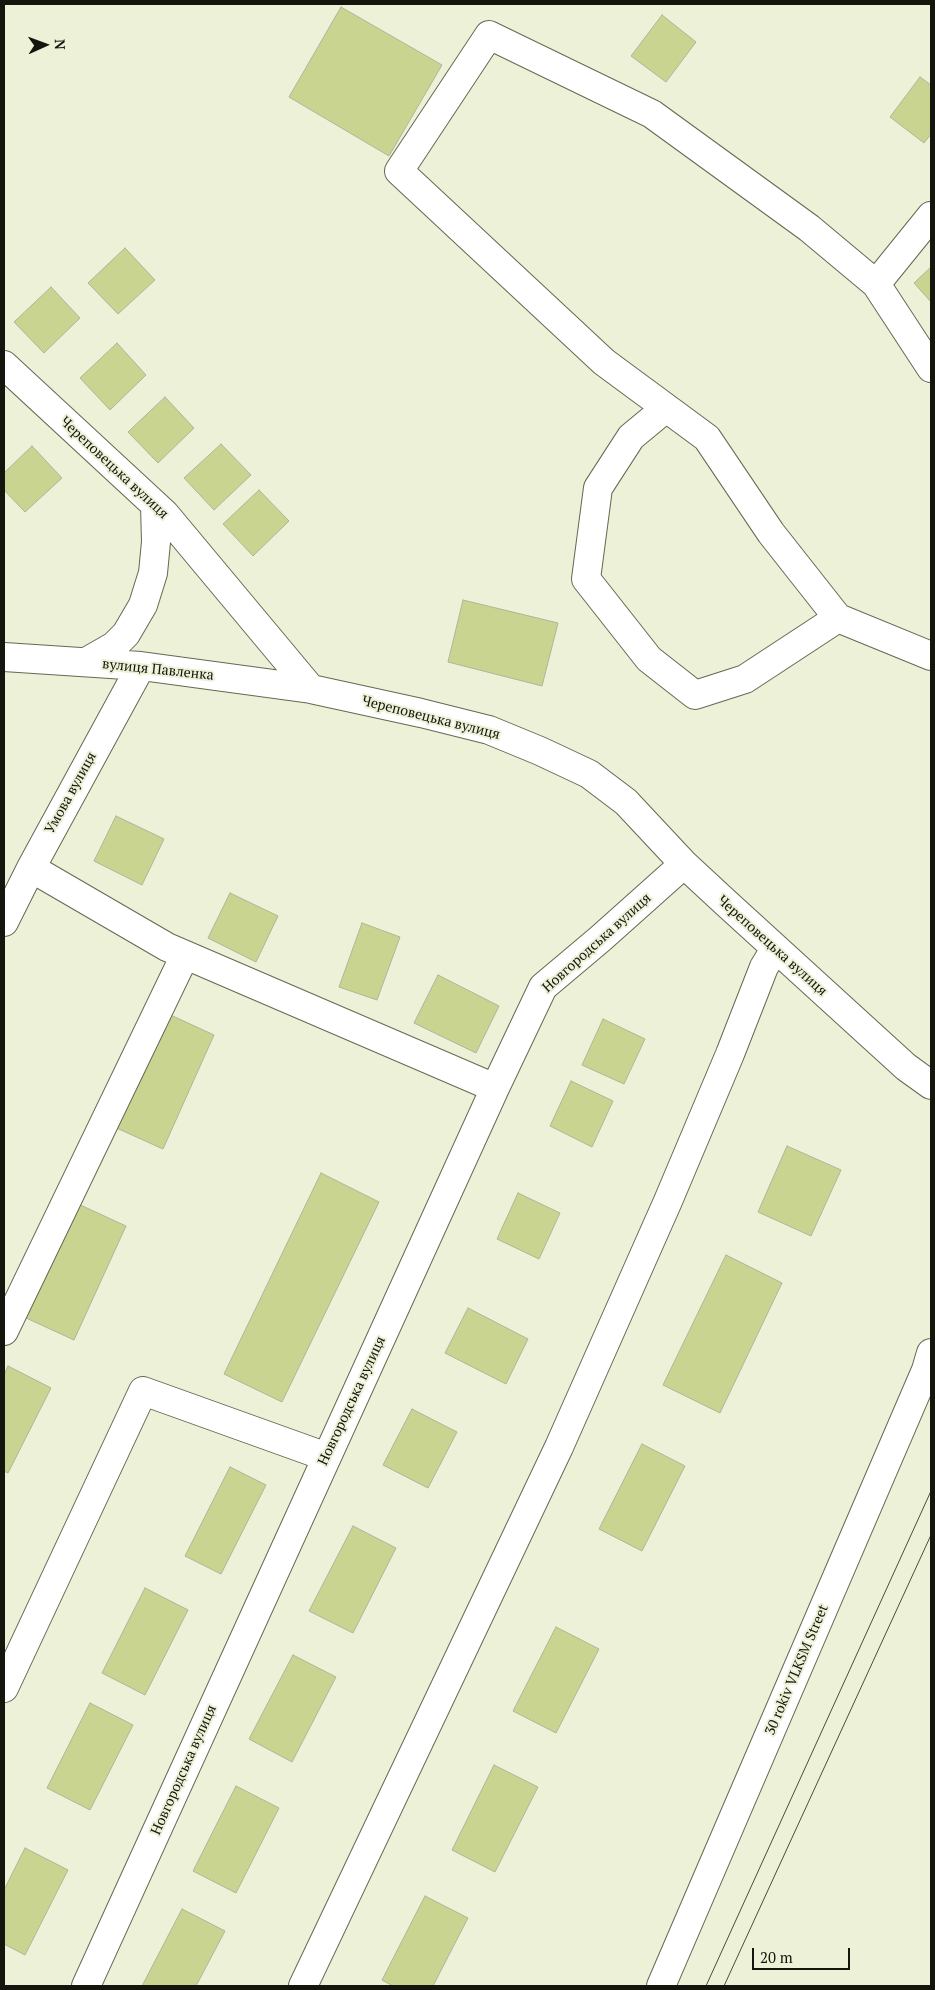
<!DOCTYPE html>
<meta charset="utf-8">
<style>
body{margin:0}
#map{position:relative;width:935px;height:1990px;overflow:hidden;background:#ecf1d7;font-family:"PT Serif",serif}
canvas{display:block}
.frame{position:absolute;inset:0;border:5px solid #14150c;pointer-events:none}
.north{position:absolute;left:20px;top:20px;width:50px;height:50px;-webkit-text-stroke:4px #ecf1d7;paint-order:stroke;rotate:88deg;font-size:14px;font-weight:700;line-height:20px;text-align:center;color:#14150c}
.north::after{content:'';display:block;margin:auto;width:18px;height:22px;background:#14150c;clip-path:polygon(50% 0,100% 100%,50% 72%,0 100%)}
.scale{position:absolute;left:752px;top:1948px;width:98px;height:22px;box-sizing:border-box;border:2px solid #14150c;border-top:0;padding-left:6px;font-size:15px;line-height:18px;white-space:nowrap;color:#14150c;-webkit-text-stroke:4px #ecf1d7;paint-order:stroke}
</style>
<div id="map">
<canvas width="935" height="1990"></canvas>
<div class="frame"></div>
<div class="north">N</div>
<div class="scale">20 m</div>
</div>
<script>
const ctx = document.querySelector('canvas').getContext('2d');
ctx.lineJoin = 'round';
function fill(path, color) { ctx.fillStyle = color; ctx.fill(path, 'evenodd'); }
const poly = rows => new Path2D(rows.map(r => 'M' + r).join(''));
function stroke(path, color, width, dash) { ctx.strokeStyle = color; ctx.lineWidth = width; ctx.lineCap = dash ? 'butt' : 'round'; ctx.setLineDash(dash || []); ctx.stroke(path); }
function write(font, color, halo, rows, align = 'center') {
  ctx.font = font + ' "PT Serif",serif'; ctx.lineWidth = 4; ctx.setLineDash([]); ctx.textBaseline = 'middle'; ctx.strokeStyle = halo; ctx.fillStyle = color; for (const [text, x, y, turn = 0] of rows) {
    ctx.save(); ctx.translate(x, y); ctx.rotate((+turn || 0) * Math.PI / 180); ctx.textAlign = isNaN(turn) ? turn : align; if (halo) ctx.strokeText(text, 0, 0); ctx.fillText(text, 0, 0); ctx.restore();
  }
}
const building = poly([
 [341,7,442,65,389,156,289,97,341,7],
 [662,15,696,42,666,82,631,56,662,15],
 [920,77,931,85,931,134,924,143,890,117,920,77],
 [125,248,155,280,118,314,88,283,125,248],
 [931,267,931,302,914,283,931,267],
 [51,287,80,318,44,353,14,322,51,287],
 [117,343,146,375,110,410,80,378,117,343],
 [165,397,194,428,158,463,128,432,165,397],
 [221,444,251,475,214,510,184,478,221,444],
 [32,446,62,478,25,512,4,490,4,473,32,446],
 [259,490,289,521,253,556,223,524,259,490],
 [463,600,558,623,542,686,448,662,463,600],
 [116,816,164,839,142,885,94,861,116,816],
 [230,893,278,916,256,962,208,938,230,893],
 [362,923,400,937,377,1000,339,987,362,923],
 [438,975,499,1006,476,1053,414,1023,438,975],
 [164,1012,214,1035,163,1149,112,1126,164,1012],
 [603,1019,645,1039,624,1084,582,1065,603,1019],
 [571,1081,613,1101,592,1147,550,1126,571,1081],
 [787,1146,841,1170,811,1236,758,1212,787,1146],
 [321,1173,379,1202,282,1402,224,1374,321,1173],
 [518,1193,560,1213,539,1259,497,1239,518,1193],
 [76,1203,126,1226,74,1340,24,1317,76,1203],
 [726,1255,782,1283,720,1413,663,1385,726,1255],
 [468,1308,528,1339,506,1384,445,1353,468,1308],
 [8,1366,51,1388,8,1473,4,1471,4,1375,8,1366],
 [412,1409,457,1432,428,1488,383,1465,412,1409],
 [642,1444,685,1466,642,1551,599,1529,642,1444],
 [230,1467,266,1485,221,1574,185,1556,230,1467],
 [353,1526,396,1548,353,1633,309,1611,353,1526],
 [145,1588,188,1610,145,1695,102,1673,145,1588],
 [556,1627,599,1649,556,1733,513,1711,556,1627],
 [293,1655,336,1677,292,1762,249,1739,293,1655],
 [90,1703,133,1725,90,1810,47,1788,90,1703],
 [494,1765,538,1787,495,1872,452,1850,494,1765],
 [236,1786,279,1808,236,1893,193,1871,236,1786],
 [25,1848,68,1870,25,1955,4,1944,4,1890,25,1848],
 [425,1896,468,1918,433,1986,393,1986,382,1980,425,1896],
 [182,1909,225,1931,196,1986,142,1986,182,1909]
]);
const minor = poly([
 [876,284,931,216],
 [4,365,165,514,311,689],
 [931,368,876,284,809,228,652,114,489,35,399,171,604,362,707,438,771,533,838,618,931,656],
 [666,408,631,437,598,488,586,579,649,659,695,695,745,679,838,618],
 [4,657,141,666,311,689,421,713,489,730,540,751,589,774,626,802,684,864,725,902,906,1067,931,1085],
 [86,662,114,646,126,634,143,605,153,573,156,542,155,505],
 [31,868,167,947,495,1088],
 [4,922,31,868,141,666],
 [4,1331,185,955],
 [4,1688,143,1391,327,1457],
 [86,1986,495,1088,543,987,600,939,684,864],
 [303,1986,559,1447,668,1201,730,1054,764,967,775,949],
 [661,1986,926,1370,931,1353]
]);
const tram = poly([
 [706,1986,931,1491],
 [724,1986,931,1535]
]);
const streetNames = [
 ["Череповецька вулиця",114,468,43],
 ["вулиця Павленка",158,670,6],
 ["Череповецька вулиця",431,718,14],
 ["Умова вулиця",71,793,-61],
 ["Новгородська вулиця",597,943,-42],
 ["Череповецька вулиця",772,946,42],
 ["Новгородська вулиця",352,1401,-65],
 ["30 rokiv VLKSM Street",797,1670,-67],
 ["Новгородська вулиця",184,1770,-66]
];
fill(building, '#c9d490');
stroke(building, '#afb49b', 1);
stroke(minor, '#656953', 30);
stroke(minor, '#fff', 28);
stroke(tram, '#4a4c3f', 1);
write('14px', '#14150c', '#ecf1d7', streetNames);
</script>
